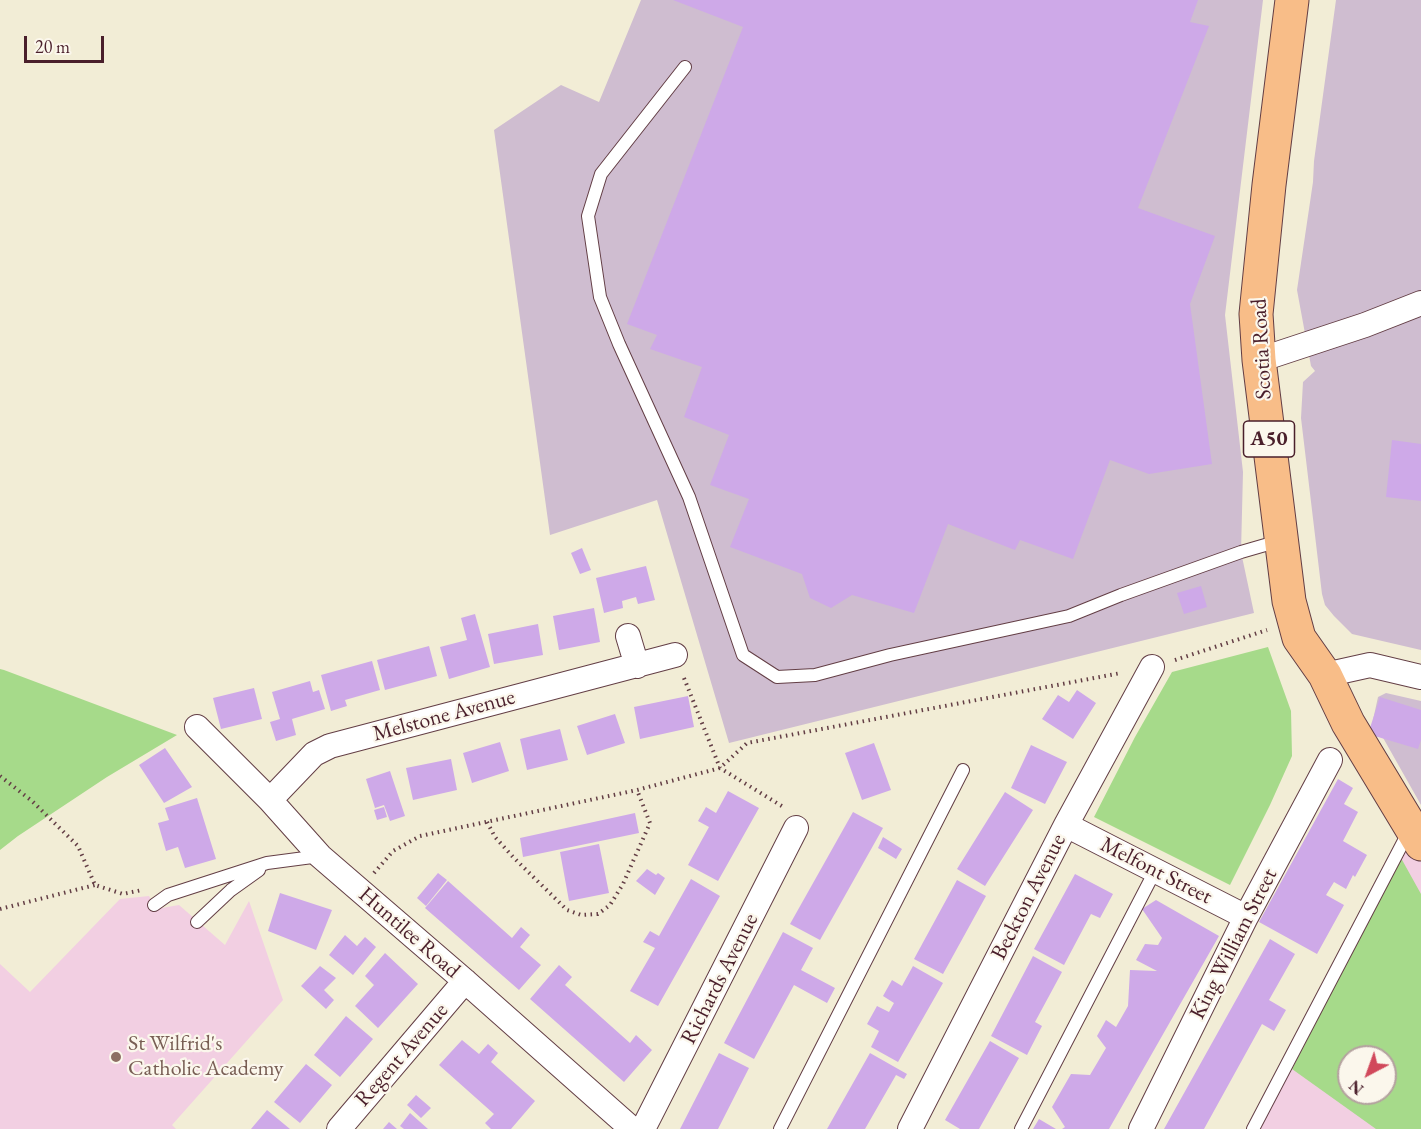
<!DOCTYPE html>
<style>
body{margin:0}
#map{position:relative;width:1421px;height:1129px;overflow:hidden;background:#f2edd6;font-family:"EB Garamond",serif}
canvas{display:block}
.north{position:absolute;left:1337px;top:1045px;width:60px;height:60px;box-sizing:border-box;background:#fbf7ec;border:2px solid #b4a19f;border-radius:50%;rotate:221deg;font-size:16px;font-weight:700;line-height:24px;text-align:center;color:#4a1f2b}
.north::after{content:'';display:block;margin:auto;width:21px;height:27px;background:#d1495b;clip-path:polygon(50% 0,100% 100%,50% 72%,0 100%)}
.scale{position:absolute;left:24px;top:36px;width:80px;height:27px;box-sizing:border-box;border:3px solid #4a1f2b;border-top:0;padding-left:8px;font-size:18px;line-height:21px;white-space:nowrap;color:#4a1f2b;-webkit-text-stroke:4px #fbf7ec;paint-order:stroke}
</style>
<div id="map">
<canvas width="1421" height="1129"></canvas>
<div class="north">N</div>
<div class="scale">20 m</div>
</div>
<script>
const ctx = document.querySelector('canvas').getContext('2d');
ctx.lineJoin = 'round';
function fill(path, color) { ctx.fillStyle = color; ctx.fill(path, 'evenodd'); }
const poly = rows => new Path2D(rows.map(r => 'M' + r).join(''));
function stroke(path, color, width, dash) { ctx.strokeStyle = color; ctx.lineWidth = width; ctx.lineCap = dash ? 'butt' : 'round'; ctx.setLineDash(dash || []); ctx.stroke(path); }
function write(font, color, halo, rows, align = 'center') {
  ctx.font = font + ' "EB Garamond",serif'; ctx.lineWidth = 4.5; ctx.setLineDash([]); ctx.textBaseline = 'middle'; ctx.strokeStyle = halo; ctx.fillStyle = color; for (const [text, x, y, turn = 0] of rows) {
    ctx.save(); ctx.translate(x, y); ctx.rotate((+turn || 0) * Math.PI / 180); ctx.textAlign = isNaN(turn) ? turn : align; if (halo) ctx.strokeText(text, 0, 0); ctx.fillText(text, 0, 0); ctx.restore();
  }
}
const built = poly([
 [1411,827,1421,844,1421,1129,1249,1129],
 [1349,1057,1385,1057,1385,1093,1349,1093],
 [149,896,156,909,179,905,225,945,249,901,283,1000,172,1125,176,1129,0,1129,0,964,30,992,120,899]
]);
const industrial = poly([
 [641,0,1263,0,1225,315,1243,472,1241,552,1254,613,729,743,657,500,550,535,494,130,561,85,599,102],
 [1336,0,1421,0,1421,650,1352,634,1334,616,1325,605,1322,594,1301,418,1303,382,1315,371,1311,366,1297,290,1313,182,1314,161],
 [1386,693,1421,701,1421,805,1373,720,1378,697]
]);
const green = poly([
 [1268,647,1291,711,1292,756,1270,805,1230,885,1094,817,1135,737,1172,672],
 [0,669,4,670,177,735,107,777,18,836,0,850],
 [1401,858,1421,894,1421,1129,1376,1129,1292,1069],
 [1349,1057,1385,1057,1385,1093,1349,1093]
]);
const building = poly([
 [673,0,1198,0,1190,22,1209,26,1138,208,1215,236,1190,304,1212,464,1149,474,1110,460,1073,559,1020,540,1015,550,948,524,914,613,852,595,831,608,810,598,802,574,730,547,749,499,710,485,729,435,684,417,702,367,650,349,657,335,627,324,743,27],
 [1392,440,1421,444,1421,501,1386,497],
 [582,548,591,570,580,574,571,553],
 [646,566,655,600,638,604,636,597,622,601,623,608,604,613,596,578],
 [1201,586,1207,607,1184,614,1177,593],
 [594,608,600,642,559,650,553,616],
 [475,614,490,667,449,679,440,647,467,640,461,618],
 [538,624,543,655,494,664,488,634],
 [429,646,437,676,385,690,377,660],
 [372,661,380,690,345,700,347,706,331,711,321,675],
 [310,681,313,692,319,690,325,709,292,719,296,735,276,741,270,722,280,719,272,692],
 [254,688,262,719,221,729,213,698],
 [1077,690,1096,703,1073,739,1042,719,1058,695,1069,702],
 [688,696,694,727,640,739,634,707],
 [1380,697,1421,710,1421,740,1418,749,1368,734],
 [615,714,625,743,587,755,577,726],
 [560,729,568,760,527,770,520,739],
 [500,742,509,771,472,783,463,753],
 [874,743,891,790,862,800,845,753],
 [1031,745,1067,762,1045,804,1011,788],
 [165,748,192,787,164,803,139,765],
 [451,759,457,790,413,800,406,768],
 [390,771,405,816,390,821,384,805,375,808,366,779],
 [1338,779,1353,788,1344,804,1358,812,1343,841,1367,855,1355,877,1353,875,1346,889,1334,882,1326,895,1344,905,1317,954,1259,922],
 [728,791,759,808,718,881,688,865,709,827,698,821,706,807,716,813],
 [1005,792,1033,810,985,886,957,869],
 [197,798,216,859,185,868,178,847,166,851,158,823,169,820,165,808],
 [384,807,387,817,377,820,374,810],
 [853,812,883,828,820,940,790,924],
 [635,813,639,833,523,857,520,838],
 [883,837,902,849,896,859,878,848],
 [599,844,609,893,569,901,560,852],
 [647,869,656,875,658,873,665,878,655,895,636,881],
 [438,873,447,880,426,906,417,898],
 [1075,874,1113,894,1100,918,1091,914,1064,965,1034,949],
 [691,879,720,896,658,1006,630,991,655,948,643,942,650,931,659,936],
 [957,880,986,896,943,974,914,959],
 [448,881,512,938,521,927,530,935,520,947,541,965,519,990,425,908],
 [280,893,332,910,316,950,268,931],
 [1156,900,1219,936,1109,1129,1062,1129,1065,1127,1052,1107,1071,1074,1090,1075,1106,1048,1097,1036,1106,1020,1116,1027,1128,1006,1130,970,1157,971,1136,960,1145,944,1158,945,1162,938,1142,909],
 [783,932,813,948,801,970,835,988,827,1003,794,985,754,1059,724,1043],
 [345,935,357,946,365,937,376,947,353,975,329,955],
 [1270,939,1295,954,1269,1000,1286,1010,1274,1031,1262,1024,1204,1129,1164,1129],
 [385,953,418,984,378,1028,355,1006,374,985,365,976],
 [1033,956,1062,972,1035,1022,1042,1026,1027,1055,991,1036],
 [559,965,572,977,565,985,630,1043,636,1035,652,1050,624,1082,530,999],
 [320,966,336,978,324,990,334,1000,326,1009,301,986],
 [913,966,943,983,898,1062,871,1047,879,1031,867,1024,877,1006,889,1012,894,1003,883,996,892,980,902,986],
 [346,1016,373,1039,340,1077,314,1055],
 [462,1040,479,1054,488,1044,498,1053,491,1062,535,1101,511,1129,491,1129,485,1123,494,1114,439,1065],
 [990,1041,1019,1058,979,1129,960,1129,945,1120],
 [719,1053,749,1068,718,1129,680,1129],
 [870,1053,907,1074,904,1079,896,1075,865,1129,827,1129],
 [306,1064,332,1085,300,1123,274,1102],
 [416,1095,431,1108,421,1118,407,1105],
 [267,1110,290,1129,251,1129],
 [410,1113,428,1129,404,1129,400,1126],
 [1039,1119,1056,1129,1033,1129],
 [389,1122,397,1129,383,1129]
]);
const path = poly([
 [1175,660,1267,630],
 [684,678,720,768,785,808],
 [0,776,32,801,78,846,95,885,123,894,142,890],
 [487,822,495,837,513,857,567,910,581,915,598,914,610,905,623,884,650,823,637,790],
 [374,873,393,851,420,836,637,790,720,768,747,743,1121,673],
 [0,909,95,885]
]);
const service = poly([
 [685,67,601,174,588,216,600,297,619,344,689,497,743,655,777,677,815,675,890,655,1069,616,1121,595,1241,552,1279,541],
 [154,905,168,895,267,863,320,856],
 [197,922,231,890,259,870],
 [780,1129,963,770],
 [1021,1129,1155,871],
 [1253,1129,1409,831]
]);
const minor = poly([
 [1259,360,1365,325,1421,303],
 [628,636,637,666],
 [1325,675,1370,665,1421,677],
 [197,727,270,800,320,856,465,981,632,1129],
 [270,800,314,754,330,746,675,655],
 [1066,825,1246,917],
 [339,1129,465,981],
 [643,1129,796,828],
 [910,1129,1066,825,1152,667],
 [1141,1129,1246,917,1330,760]
]);
const primary = poly([
 [1292,0,1269,185,1256,314,1259,360,1289,601,1299,638,1325,675,1348,723,1421,844]
]);
const markers = [
 [116,1057,6,"#8d6e63"]
];
const shields = [
 [1269,439,51]
];
const shieldNames = [
 ["A50",1269,439]
];
const streetNames = [
 ["Scotia Road",1262,349,-93],
 ["Melstone Avenue",444,716,-15],
 ["Melfont Street",1156,871,27],
 ["Beckton Avenue",1029,897,-63],
 ["Huntilee Road",409,933,41],
 ["King William Street",1234,944,-63],
 ["Richards Avenue",720,979,-63],
 ["Regent Avenue",402,1055,-49]
];
const educationNames = [
 ["St Wilfrid's",128,1044],
 ["Catholic Academy",128,1069]
];
fill(built, '#f2cfe2');
fill(industrial, '#cfbdd0');
fill(green, '#a6da8a');
fill(building, '#cea9e8');
stroke(service, '#633e45', 14);
stroke(minor, '#633e45', 26);
stroke(primary, '#633e45', 35);
stroke(path, '#633e45', 4, [1.5, 4.5]);
stroke(service, '#fff', 12);
stroke(minor, '#fff', 24);
stroke(primary, '#f8bd88', 33);
for (const [x, y, r, color] of markers) { const dot = new Path2D(); dot.arc(x, y, r, 0, 2 * Math.PI); ctx.fillStyle = color; ctx.fill(dot); stroke(dot, '#fbf7ec', 2); }
for (const [x, y, w] of shields) { const box = new Path2D(); box.roundRect(x - w / 2, y - 18, w, 36, 4.5); ctx.fillStyle = '#fbf7ec'; ctx.fill(box); stroke(box, '#4a1f2b', 1.5); }
write('bold 21px', '#4a1f2b', null, shieldNames);
write('22px', '#4a1f2b', '#fbf7ec', streetNames);
write('22px', '#785e54', '#fbf7ec', educationNames, 'left');
</script>
